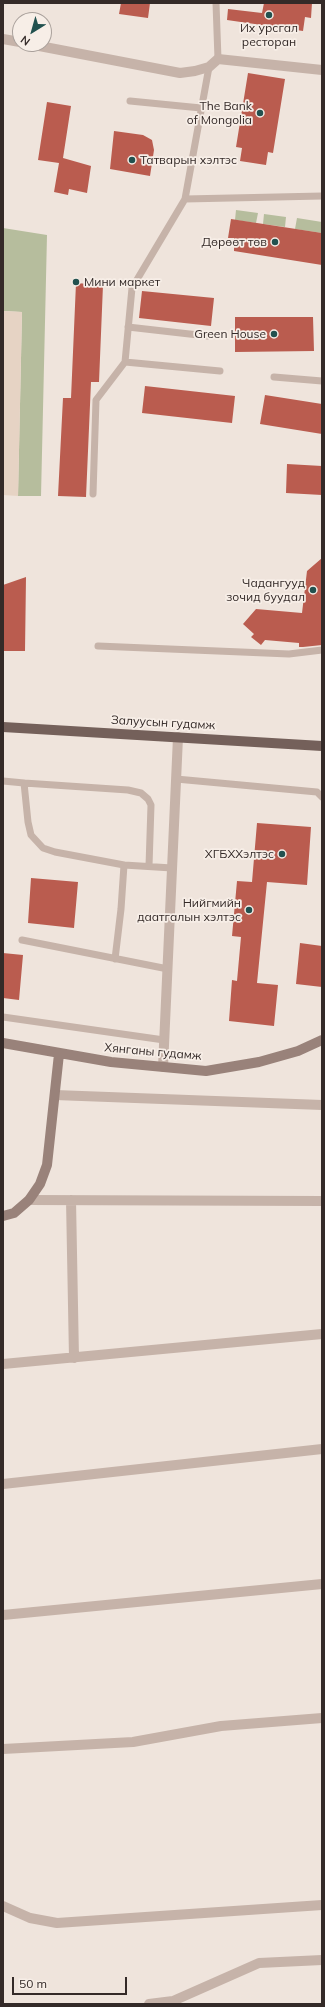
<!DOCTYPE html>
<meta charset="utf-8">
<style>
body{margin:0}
#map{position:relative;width:325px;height:2007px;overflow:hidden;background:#efe4dc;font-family:Mulish,sans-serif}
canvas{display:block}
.frame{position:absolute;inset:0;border:4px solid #342a28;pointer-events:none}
.north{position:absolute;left:12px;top:12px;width:40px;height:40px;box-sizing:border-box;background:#f7eee7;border:1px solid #a9a09b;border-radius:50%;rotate:217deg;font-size:11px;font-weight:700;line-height:16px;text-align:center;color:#342a28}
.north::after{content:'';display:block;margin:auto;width:14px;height:18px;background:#22514f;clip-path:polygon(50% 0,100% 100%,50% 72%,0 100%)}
.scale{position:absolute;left:12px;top:1977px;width:115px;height:18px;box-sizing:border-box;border:2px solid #342a28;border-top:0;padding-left:5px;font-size:12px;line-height:14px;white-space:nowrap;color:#342a28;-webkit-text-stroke:3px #f7eee7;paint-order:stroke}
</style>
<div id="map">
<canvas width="325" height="2007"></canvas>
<div class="frame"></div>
<div class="north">N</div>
<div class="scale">50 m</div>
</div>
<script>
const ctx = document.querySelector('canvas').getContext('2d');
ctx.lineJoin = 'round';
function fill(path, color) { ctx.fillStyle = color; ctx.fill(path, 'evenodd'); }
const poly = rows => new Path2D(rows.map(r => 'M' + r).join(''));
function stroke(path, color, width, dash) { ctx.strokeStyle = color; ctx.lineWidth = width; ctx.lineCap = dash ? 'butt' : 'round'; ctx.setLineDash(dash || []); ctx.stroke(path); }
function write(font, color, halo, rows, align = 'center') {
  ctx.font = font + ' Mulish,sans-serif'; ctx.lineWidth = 3.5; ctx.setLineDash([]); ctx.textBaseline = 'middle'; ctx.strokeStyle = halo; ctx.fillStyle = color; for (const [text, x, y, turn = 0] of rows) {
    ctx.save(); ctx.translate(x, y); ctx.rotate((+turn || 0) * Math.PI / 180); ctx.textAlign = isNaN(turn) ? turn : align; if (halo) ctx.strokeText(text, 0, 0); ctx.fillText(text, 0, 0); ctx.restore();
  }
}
const green = poly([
 [236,210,258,213,256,223,235,220],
 [264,214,286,217,285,227,263,224],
 [297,218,322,222,322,233,295,229],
 [3,228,47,235,41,496,18,496,22,312,3,311]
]);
const plaza = poly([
 [3,311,22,312,18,496,3,495]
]);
const building = poly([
 [121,3,150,3,148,18,119,14],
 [264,3,312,3,311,18,305,17,303,31,227,20,228,9,262,13],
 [248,73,285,79,273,153,268,152,266,165,240,161,242,148,236,147],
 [47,102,71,106,63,158,91,166,87,193,69,189,68,195,54,192,59,163,38,160],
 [114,131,143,135,152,140,154,150,150,176,110,169],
 [231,219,322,233,322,265,234,251,234,238,228,238],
 [76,283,103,285,99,382,91,382,86,497,58,496,63,398,71,398],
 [142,291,214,298,211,326,139,318],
 [235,317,313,317,314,351,235,352],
 [145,386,235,396,232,423,142,413],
 [265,395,322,404,322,434,260,424],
 [287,464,322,466,322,495,286,493],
 [322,558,322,645,303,647,299,647,299,643,265,640,261,645,251,637,254,634,243,624,256,609,302,613,307,571],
 [26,577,25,651,3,651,3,585],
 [257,823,311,827,307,885,267,882,257,983,278,985,274,1026,229,1021,232,980,237,981,241,937,232,936,237,881,252,882],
 [31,878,78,882,74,928,28,923],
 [300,943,322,946,322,987,296,984],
 [3,953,23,955,19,1000,3,998]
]);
const lane = poly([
 [216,3,218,59],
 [130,101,201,108],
 [185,199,322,196],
 [128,327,207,336],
 [125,362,220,371],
 [274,377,322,381],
 [93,494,96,400,125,362,132,288,185,199,209,67],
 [98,646,289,654,322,650],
 [176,779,317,792,322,797],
 [3,781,24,783,28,822,31,835,43,848,55,852,124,865],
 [24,783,128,790,141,793,148,799,151,805,149,866],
 [22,940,168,969],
 [115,959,121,909,124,865,172,868],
 [3,1017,164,1040]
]);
const street = poly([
 [3,39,20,42],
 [29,44,180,73,195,71,209,67,218,59,322,70],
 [163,1067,178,737],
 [55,1095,322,1105],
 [29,1200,322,1201],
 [71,1200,74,1358],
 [3,1364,322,1334],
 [3,1484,322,1449],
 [3,1615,322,1584],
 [3,1749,133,1742,221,1726,322,1718],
 [3,1906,30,1918,57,1923,322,1905],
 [149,2004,173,2001,259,1963,322,1960]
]);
const secondary = poly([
 [3,1043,111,1062,206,1071,259,1062,298,1051,322,1040],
 [3,1216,14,1213,29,1200,40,1184,47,1165,59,1054]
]);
const primary = poly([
 [3,727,322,746]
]);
const markers = [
 [269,15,4,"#22514f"],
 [260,113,4,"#22514f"],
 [132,160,4,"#22514f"],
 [275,242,4,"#22514f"],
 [76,282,4,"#22514f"],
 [274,334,4,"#22514f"],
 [313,590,4,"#22514f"],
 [282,854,4,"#22514f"],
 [249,910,4,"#22514f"]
];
const poiNames = [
 ["Их урсгал",269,28,"center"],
 ["ресторан",269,42,"center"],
 ["The Bank",252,106],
 ["of Mongolia",252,120],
 ["Татварын хэлтэс",140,160,"left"],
 ["Дөрөөт төв",267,242],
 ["Мини маркет",84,282,"left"],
 ["Green House",266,334],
 ["Чадангууд",305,583],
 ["зочид буудал",305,597],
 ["ХГБХХэлтэс",274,854],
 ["Нийгмийн",241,903],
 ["даатгалын хэлтэс",241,917]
];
const streetNames = [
 ["Залуусын гудамж",163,723,3],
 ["Хянганы гудамж",153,1052,5]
];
fill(green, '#b6bd9d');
fill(plaza, '#e6d3c4');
fill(building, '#ba5c4f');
stroke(lane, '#c6b3a9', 7);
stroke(street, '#c6b3a9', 10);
stroke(secondary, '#99827a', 10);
stroke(primary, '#74605a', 10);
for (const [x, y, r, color] of markers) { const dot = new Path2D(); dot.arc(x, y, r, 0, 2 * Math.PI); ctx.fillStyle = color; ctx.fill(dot); stroke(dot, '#f7eee7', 1.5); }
write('12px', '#342a28', '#f7eee7', poiNames, 'right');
write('12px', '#342a28', '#f7eee7', streetNames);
</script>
